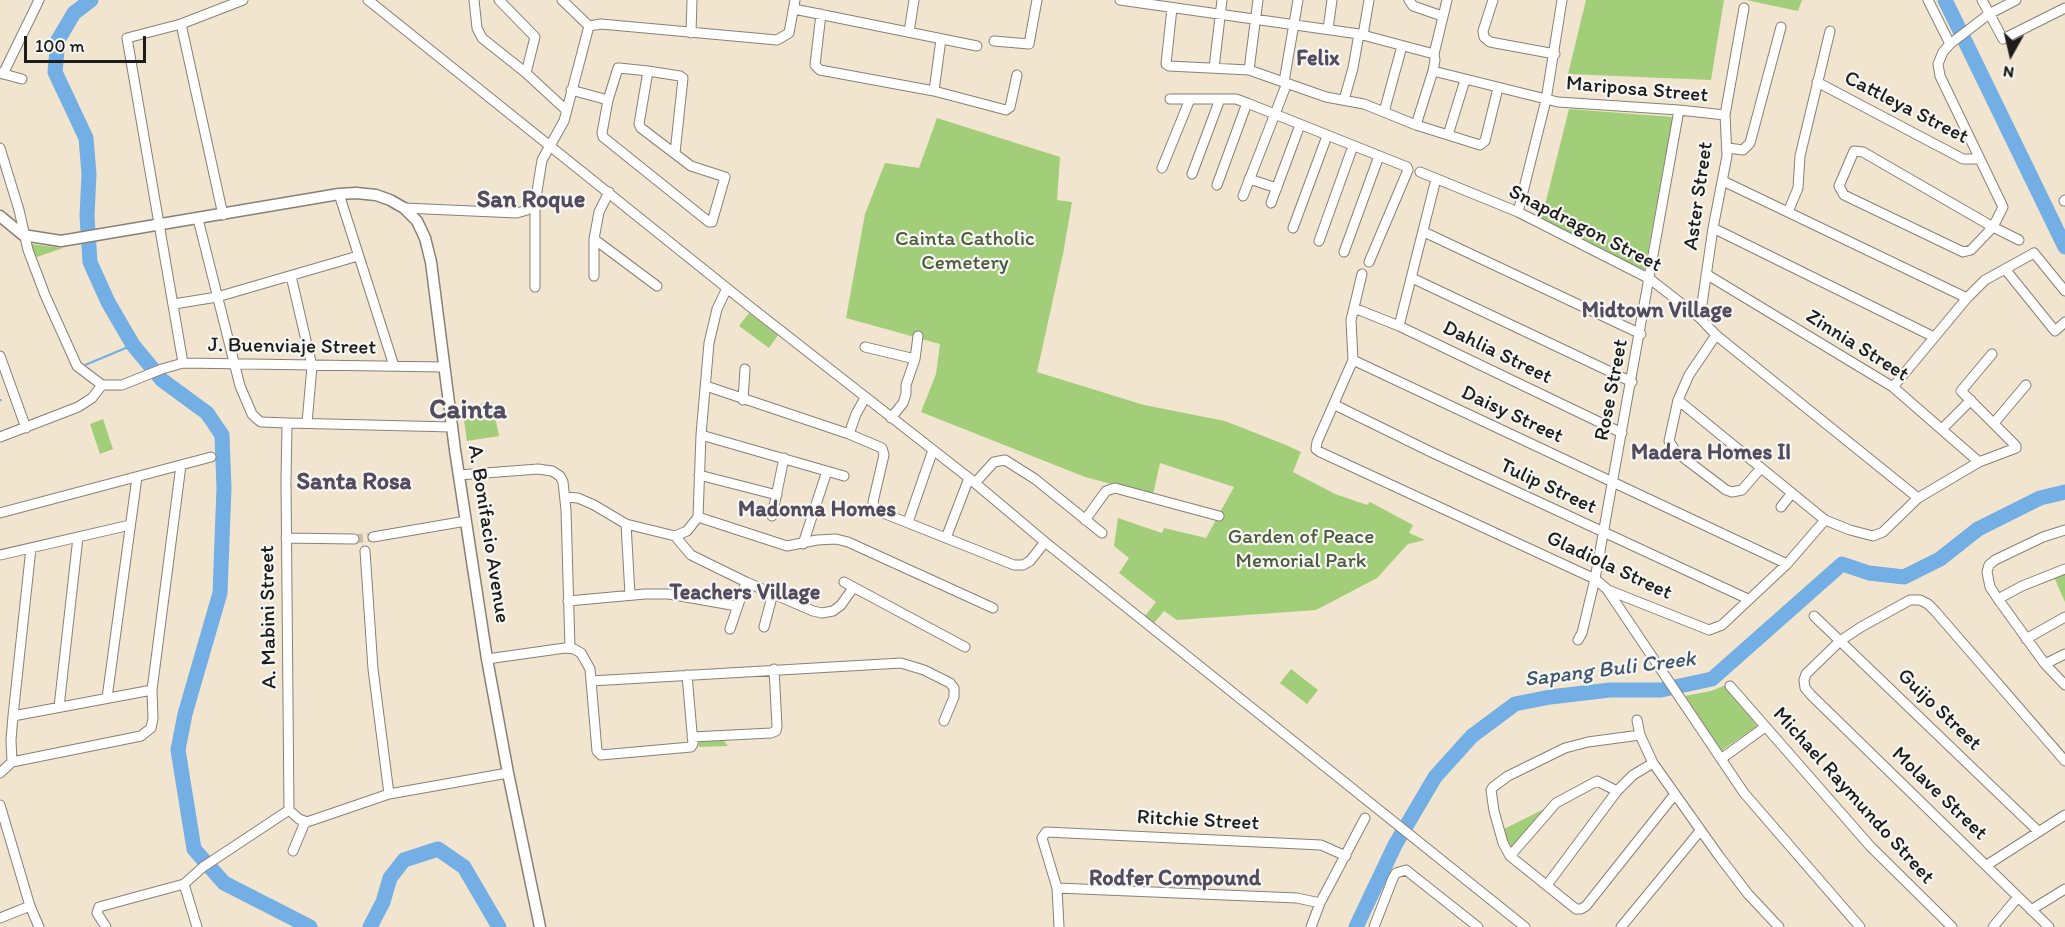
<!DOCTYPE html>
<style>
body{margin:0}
#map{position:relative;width:2065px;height:927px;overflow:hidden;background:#f2e5cf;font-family:Itim,sans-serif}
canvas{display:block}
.north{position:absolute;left:1981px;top:24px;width:60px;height:60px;-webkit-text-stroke:4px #f6f6f2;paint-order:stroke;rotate:188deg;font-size:16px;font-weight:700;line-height:24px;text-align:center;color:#1c1c1c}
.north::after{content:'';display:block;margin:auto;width:21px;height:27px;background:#1c1c1c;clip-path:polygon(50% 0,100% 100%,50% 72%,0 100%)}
.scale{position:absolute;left:24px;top:36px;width:122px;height:27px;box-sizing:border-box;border:3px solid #1c1c1c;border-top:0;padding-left:8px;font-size:18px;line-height:21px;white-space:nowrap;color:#1c1c1c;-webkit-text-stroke:4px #f6f6f2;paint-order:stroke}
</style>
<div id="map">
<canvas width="2065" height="927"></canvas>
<div class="north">N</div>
<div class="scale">100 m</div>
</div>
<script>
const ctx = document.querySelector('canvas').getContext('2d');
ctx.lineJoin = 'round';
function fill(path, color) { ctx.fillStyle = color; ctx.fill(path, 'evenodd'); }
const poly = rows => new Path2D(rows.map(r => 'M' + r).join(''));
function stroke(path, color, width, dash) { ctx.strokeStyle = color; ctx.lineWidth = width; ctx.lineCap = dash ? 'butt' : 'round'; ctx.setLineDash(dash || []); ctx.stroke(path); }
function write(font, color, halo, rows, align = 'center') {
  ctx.font = font + ' Itim,sans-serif'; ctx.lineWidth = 4.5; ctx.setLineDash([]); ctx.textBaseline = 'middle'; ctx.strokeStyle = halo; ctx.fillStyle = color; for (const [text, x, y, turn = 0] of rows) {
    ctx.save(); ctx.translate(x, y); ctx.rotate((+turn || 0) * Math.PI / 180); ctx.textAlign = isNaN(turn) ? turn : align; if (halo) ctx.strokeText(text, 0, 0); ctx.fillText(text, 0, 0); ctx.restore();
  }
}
const green = poly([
 [1586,0,1724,0,1711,80,1568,74],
 [1746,0,1802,0,1798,11],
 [1569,109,1673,117,1644,272,1541,221],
 [937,118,1060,157,1057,200,1072,202,1063,254,1037,372,1144,405,1225,421,1286,445,1301,452,1293,472,1335,494,1367,505,1370,502,1413,525,1409,533,1425,540,1408,544,1377,578,1316,610,1177,620,1164,611,1154,623,1145,616,1156,602,1119,573,1129,558,1114,546,1118,518,1162,533,1164,528,1206,538,1234,487,1160,463,1153,495,1085,477,921,412,936,374,940,344,846,318,865,214,885,163,919,168],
 [30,244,63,248,34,258],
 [749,313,778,335,769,348,739,326],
 [492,402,499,436,467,441,462,407],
 [103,419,113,449,100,454,90,424],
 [2065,572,2065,602,2054,577],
 [1291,669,1318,690,1307,704,1280,683],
 [1726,685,1757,726,1721,751,1685,696,1711,691],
 [722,738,728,746,699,747,698,740],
 [1550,806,1510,852,1502,830]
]);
const stream = poly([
 [85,365,133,345],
 [0,400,1,400]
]);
const river = poly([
 [91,0,74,13,58,40,55,72,86,138,89,174,87,216,90,262,108,302,133,345,162,380,207,413,222,435,224,488,220,593,185,714,178,750,194,849,224,883,310,927],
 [1945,0,2065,247],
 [370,927,383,902,390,878,404,860,438,849,464,867,499,927],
 [1356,927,1395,845,1435,777,1472,736,1515,704,1550,697,1610,690,1661,690,1712,679,1842,564,1869,573,1904,577,1940,559,1978,529,2040,498,2065,492]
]);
const minorTunnel = poly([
 [354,539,373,537]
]);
const minor = poly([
 [368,0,748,305,969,478,1045,542,1525,927],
 [474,0,477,28,482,38,526,73,566,110],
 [499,0,535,37,526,73],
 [562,0,589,26],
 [1120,0,1359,34,1434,54],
 [1409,0,1413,6,1442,16],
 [1493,0,1483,31,1484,37,1490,42,1555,54],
 [1928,0,1950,44],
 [1982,0,2003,39,2065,8],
 [2016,0,1989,14,1950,44,1943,52,1938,64,1940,76,2003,207,1993,227,1971,250,1963,252,1844,195,1839,186,1854,151,1863,152,1993,227,2019,240],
 [1172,8,1166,64,1169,66,1249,70,1326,97,1364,104,1416,125,1480,145,1485,141,1498,88],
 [794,9,977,46],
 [821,14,815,65,820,70,934,91,1006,110,1010,107,1017,75],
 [181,24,223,215],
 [1328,29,1332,0],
 [909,32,914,0],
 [691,33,692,0],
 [1363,35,1369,0],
 [994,41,1029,44,1037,0],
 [1214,68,1222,0],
 [1249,70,1258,0],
 [648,71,639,124,641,128,691,166,725,177,712,222,709,222,603,137,602,133,608,100,618,68,619,68,648,71,680,76,683,78,675,153],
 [1433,71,1558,102,1679,110,1725,115],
 [0,73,22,79],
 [3,74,39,0],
 [1284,82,1298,0],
 [1817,82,1963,159,1979,159],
 [571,90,608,100],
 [934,91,941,39],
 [1170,99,1236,99,1247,103,1407,167,1408,170,1369,262],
 [1344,100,1353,68,1359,34],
 [1384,112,1402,46],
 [1416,125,1433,71,1435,60,1434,54,1447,0],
 [1448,135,1465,80],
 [0,148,19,210,28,250,45,295,77,366,102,385,122,385,162,369,183,363,444,367],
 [1728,148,1743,150,1750,143,1781,27],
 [1162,168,1190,99],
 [1420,172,1518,212,1650,279,1700,318,1716,335,1918,498],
 [1192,174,1220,99],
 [1249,179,1277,188],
 [1723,181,1967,298],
 [1217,185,1247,103],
 [339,194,394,366],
 [1243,196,1287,83],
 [2064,201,2065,200],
 [1271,203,1300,125],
 [404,208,517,213,527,210,535,204],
 [1518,212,1546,100,1562,0],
 [1788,212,1798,188,1800,156,1830,31],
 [198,219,240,386,252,414,257,419,261,422,287,423,452,427],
 [1293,228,1327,136],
 [1713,228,1934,337],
 [1424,232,1641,334],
 [594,239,657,286],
 [1319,241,1353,146],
 [1344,252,1379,156],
 [2005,269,2055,331,2065,322],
 [1362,274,1351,320,1353,360,1317,442,1316,449,1320,452,1595,579,1608,590,1709,630,1722,625,1787,564,1825,520],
 [1706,274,1893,387,1979,462],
 [291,276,312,366,307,423],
 [594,276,594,239,599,212,609,192],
 [1412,278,1632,382],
 [535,287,535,204,542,160,564,121,589,26,601,24,777,40,789,33,795,0],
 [174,304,217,297,358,256],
 [1354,308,1399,326,1622,433],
 [1700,318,1713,228,1727,156,1725,115,1744,8],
 [1399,326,1436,179],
 [1716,335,1689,375,1678,400,1669,441,1676,452,1726,490,1732,492,1742,490,1761,468],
 [865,347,915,359],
 [0,356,26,428],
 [1353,360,1787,564],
 [183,363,127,38,181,24,243,0],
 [706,386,849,434,882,448,884,455,873,502,875,509,878,511,1014,565,1023,565,1030,561,1045,542],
 [1893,387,1967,298,1985,280,2005,269,2034,253,2065,291],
 [743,400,745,369],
 [1678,400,1825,520,1850,530,1873,536,1883,532,1918,498,1979,462,2016,448,2016,446,1961,391,1992,354],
 [1335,405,1431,452,1748,599],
 [891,418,903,403,906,394,906,385,915,359,918,336],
 [287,423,286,481,289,810],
 [1994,423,2026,385],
 [1942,429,1971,400],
 [849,434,856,414,865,398],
 [701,435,844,476],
 [0,437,78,407,92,398,102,385],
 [459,475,538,469,552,471,560,476,563,482,566,510,570,648],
 [699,475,777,495],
 [975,483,994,462,1005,460,1035,479,1102,533],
 [565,497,578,498,594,505,626,524,675,536],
 [1781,507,1792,493],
 [0,513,211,457],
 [772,516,784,458],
 [698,517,787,546,817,540,836,539,848,542,993,608],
 [1085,520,1106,491,1115,488,1219,516],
 [908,522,933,450],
 [626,524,630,595],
 [2065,530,2043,537,1995,560,1989,565,1987,572,1990,587,1998,599,2045,664,2065,685],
 [675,536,687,531,698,517,701,435,709,343,717,309,727,288],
 [675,536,691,555,746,582,813,611,822,613,833,611,841,605,853,588],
 [373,537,466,521],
 [286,538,354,539],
 [946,538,969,478],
 [803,544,827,471],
 [365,551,373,669,389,794],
 [0,555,130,525],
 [844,582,965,647],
 [1608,591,1744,793,1860,927],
 [1998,599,2022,586,2065,569],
 [568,601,645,594,669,594,737,606],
 [1814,616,2039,832],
 [764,627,773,593],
 [730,629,746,582],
 [2026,639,2065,617],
 [1578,640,1582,633,1595,579,1679,110],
 [487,659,565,648,574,649,581,653,590,669,597,751,601,755,691,747,693,744,687,675],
 [2045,664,2065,654],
 [591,681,901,663,924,670,950,683,954,688,954,697,944,721],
 [1730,686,1870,846,1952,927],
 [107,698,137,477],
 [59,707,78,537],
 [13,716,152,690],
 [1637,720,1640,735,1653,763,1719,856,1748,894,1779,927],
 [1640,735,1588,742,1565,748,1508,776,1493,787,1491,790,1494,811,1503,843,1510,856,1576,909,1581,909,1586,906,1675,794],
 [692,737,771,733,776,731,777,726,774,669],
 [1721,759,1765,727],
 [12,762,141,736,151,728,153,719,152,690,181,465],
 [0,773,12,762,11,740,13,716,31,548],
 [0,805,30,906,39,927],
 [289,810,299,819,307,822,389,794,508,773],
 [293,851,305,822],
 [1510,856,1556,803,1597,781,1617,791],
 [1987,865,2065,815],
 [184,884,197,927],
 [1547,885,1617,791,1633,775,1653,763],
 [1057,888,1297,898,1320,903],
 [2031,910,2065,889],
 [0,918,30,906],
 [106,927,97,913,99,907,184,884,203,867,289,810],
 [1059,927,1057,888,1042,838,1046,832,1321,845,1346,856],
 [1311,927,1320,903,1365,818],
 [1374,927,1393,878,1396,873,1406,870,1478,927],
 [1621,927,1700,831],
 [1993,927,2018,897],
 [2049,927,1811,695,1805,688,1804,680,1806,674,1840,641,1861,627,1910,600,1920,600,1928,604,1935,611,2065,761]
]);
const major = poly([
 [0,216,23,235,61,241,339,194,356,193,376,195,390,200,404,208,417,221,425,238,431,262,455,450,487,659,508,773,540,927]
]);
const streetNames = [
 ["Mariposa Street",1637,90,5],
 ["Cattleya Street",1906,108,27],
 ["Aster Street",1699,196,-82],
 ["Snapdragon Street",1585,229,27],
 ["Zinnia Street",1857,346,32],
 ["J. Buenviaje Street",292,347,1],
 ["Dahlia Street",1497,353,26],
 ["Rose Street",1612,390,-79],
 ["Daisy Street",1512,415,25],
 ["Tulip Street",1548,487,25],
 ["A. Bonifacio Avenue",488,534,81],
 ["Gladiola Street",1609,566,25],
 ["A. Mabini Street",269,617,-91],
 ["Guijo Street",1939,710,44],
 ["Molave Street",1939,794,44],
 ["Michael Raymundo Street",1853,796,48],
 ["Ritchie Street",1198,821,3]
];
const parkNames = [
 ["Cainta Catholic",965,240],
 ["Cemetery",965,264],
 ["Garden of Peace",1301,538],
 ["Memorial Park",1301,562]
];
const neighbourhoodNames = [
 ["Felix",1318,59],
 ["Midtown Village",1657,311],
 ["Madera Homes II",1711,453],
 ["Madonna Homes",817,510],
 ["Teachers Village",745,593],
 ["Rodfer Compound",1175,879]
];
const waterNames = [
 ["Sapang Buli Creek",1610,670,-7]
];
const quarterNames = [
 ["San Roque",531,201],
 ["Santa Rosa",354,483]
];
const districtNames = [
 ["Cainta",468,411]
];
fill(green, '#a2cd79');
stroke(stream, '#73aee4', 2);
stroke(river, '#73aee4', 15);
stroke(minorTunnel, '#c7bdab', 9, [9, 4.5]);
stroke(minor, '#878076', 11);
stroke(major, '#878076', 13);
stroke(minor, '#fff', 9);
stroke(major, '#fff', 10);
write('21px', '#1c1c1c', '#f6f6f2', streetNames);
write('21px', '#4b5a3d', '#f6f6f2', parkNames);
write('bold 22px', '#534b5e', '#f6f6f2', neighbourhoodNames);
write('italic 22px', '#3f566c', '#f6f6f2', waterNames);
write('bold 24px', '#534b5e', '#f6f6f2', quarterNames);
write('bold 27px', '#534b5e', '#f6f6f2', districtNames);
</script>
